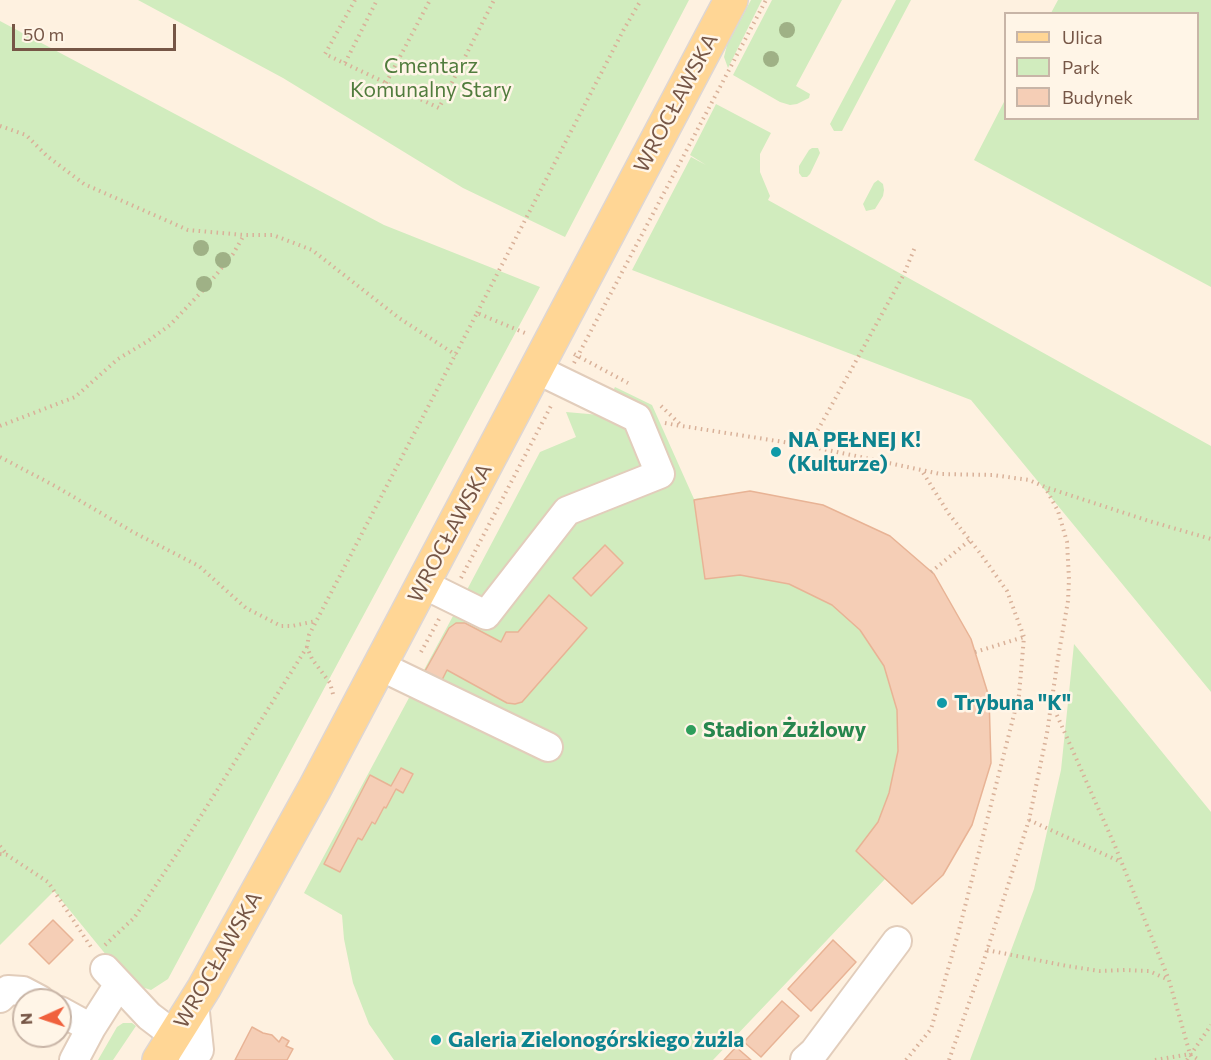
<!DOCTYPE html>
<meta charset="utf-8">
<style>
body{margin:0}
#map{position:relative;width:1211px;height:1060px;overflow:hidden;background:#fef1e0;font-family:Commissioner,sans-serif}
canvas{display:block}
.legend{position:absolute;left:1004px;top:12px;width:195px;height:108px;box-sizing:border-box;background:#fff5e7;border:2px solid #c8b5a7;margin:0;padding:8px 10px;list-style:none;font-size:18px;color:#765646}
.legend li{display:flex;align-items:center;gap:12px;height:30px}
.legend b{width:30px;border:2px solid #c8b5a7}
.north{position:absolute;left:12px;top:988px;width:60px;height:60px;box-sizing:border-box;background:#fff5e7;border:2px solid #c8b5a7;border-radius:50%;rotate:267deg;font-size:16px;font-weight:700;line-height:24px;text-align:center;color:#765646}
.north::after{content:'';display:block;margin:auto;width:21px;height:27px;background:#f0613d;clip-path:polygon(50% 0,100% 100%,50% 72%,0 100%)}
.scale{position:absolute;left:12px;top:24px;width:164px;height:27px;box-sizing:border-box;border:3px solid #765646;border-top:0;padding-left:8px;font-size:18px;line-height:21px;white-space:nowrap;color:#765646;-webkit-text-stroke:4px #fff5e7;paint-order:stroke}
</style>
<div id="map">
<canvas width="1211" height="1060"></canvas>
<ul class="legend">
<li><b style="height:8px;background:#ffd695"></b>Ulica</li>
<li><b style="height:16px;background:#d1ecbe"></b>Park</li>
<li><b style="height:16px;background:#f5ceb6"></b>Budynek</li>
</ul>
<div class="north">N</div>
<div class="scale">50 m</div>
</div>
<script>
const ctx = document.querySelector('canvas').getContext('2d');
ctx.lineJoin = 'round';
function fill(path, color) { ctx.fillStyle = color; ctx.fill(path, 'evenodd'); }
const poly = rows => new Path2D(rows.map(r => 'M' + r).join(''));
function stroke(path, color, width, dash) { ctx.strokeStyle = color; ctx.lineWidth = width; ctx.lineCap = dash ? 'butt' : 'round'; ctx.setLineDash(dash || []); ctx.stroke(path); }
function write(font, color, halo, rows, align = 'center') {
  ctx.font = font + ' Commissioner,sans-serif'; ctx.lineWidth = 5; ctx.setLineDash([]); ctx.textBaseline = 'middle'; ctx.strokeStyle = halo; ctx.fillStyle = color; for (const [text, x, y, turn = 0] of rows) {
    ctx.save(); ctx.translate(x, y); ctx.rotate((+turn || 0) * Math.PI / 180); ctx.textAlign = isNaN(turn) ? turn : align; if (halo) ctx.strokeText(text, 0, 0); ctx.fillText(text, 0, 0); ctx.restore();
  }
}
const green = poly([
 [138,0,689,0,565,237,463,188,283,78],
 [751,0,762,0,728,68,724,57,727,45],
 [772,0,842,0,796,86,810,94,809,98,797,104,790,105,780,102,733,75],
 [896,0,911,0,842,131,834,131,830,124],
 [1058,0,1211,0,1211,287,974,160,1005,100,1006,118,1198,118,1198,14,1051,13],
 [0,21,384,225,540,287,168,979,151,990,129,983,54,891,0,945],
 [716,104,771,133,760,154,760,172,770,196,768,200,1211,446,1211,692,971,400,632,270,691,157,706,165,690,155],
 [812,148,818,148,820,153,810,174,807,177,802,177,799,173,799,166,809,150],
 [878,180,883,184,884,190,883,196,875,209,866,211,863,204,874,183],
 [615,387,652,405,694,499,750,491,823,505,890,536,934,574,971,639,989,697,991,763,972,825,943,875,912,904,885,879,713,1060,394,1060,369,1024,353,983,344,939,342,915,304,893,460,603,540,452,576,437,566,412,600,415],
 [1074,644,1211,812,1211,1060,970,1060,1034,889,1061,770],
 [123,1023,132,1023,136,1026,113,1060,98,1060,117,1027]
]);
const building = poly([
 [750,491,823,505,890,536,934,574,971,639,989,697,991,763,972,825,943,875,912,904,856,851,878,822,889,793,898,751,897,710,884,666,860,630,832,605,789,584,740,575,705,579,694,500,750,491],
 [605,545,623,563,591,596,573,578,605,545],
 [549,595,587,628,522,702,515,704,507,703,447,670,442,680,425,671,449,628,456,623,465,623,501,642,506,632,518,632,549,595],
 [401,768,413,774,403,793,396,789,386,808,384,807,375,824,372,822,362,840,358,838,340,872,324,864,370,775,391,786,401,768],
 [53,920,73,940,49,964,29,944,53,920],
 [833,940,856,962,811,1011,788,989,833,940],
 [782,1001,799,1016,761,1057,744,1042,782,1001],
 [252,1027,263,1033,272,1035,279,1042,282,1037,289,1041,286,1046,293,1049,287,1060,235,1060,252,1027],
 [736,1047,751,1060,724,1060,736,1047]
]);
const path = poly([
 [355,0,325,54,439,108,494,0],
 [345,63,377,0],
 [386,83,430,0],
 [0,126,26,135,47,156,84,184,188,230,244,235,273,235,312,250,399,318,456,355],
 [477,313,624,29,641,0],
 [574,354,628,383],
 [574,363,766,0],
 [661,406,682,426,809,446,940,474,993,475,1029,480,1045,487,1149,521,1211,539],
 [665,423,681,426],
 [0,426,75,397,118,359,148,341,170,325,207,286,233,254,244,235],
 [809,446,904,274,915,247],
 [0,457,55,486,133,532,199,566,246,608,281,626,292,626,316,621],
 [931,572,970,540],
 [461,578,552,404],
 [421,652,439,619],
 [975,652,1024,637],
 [333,694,330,683,312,659,307,647,309,635,477,313,525,333],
 [1052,704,1115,846,1169,980,1190,1054,1193,1060],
 [1029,820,1121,862],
 [0,846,7,855],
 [0,854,7,855,48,882,93,950],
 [105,945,134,918,182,846,307,647],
 [987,950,1067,966,1100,971,1126,970,1149,971,1169,980],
 [906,1060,931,1029,958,934,1019,695,1024,637,1007,591,980,553,949,514,922,471],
 [949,1060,982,966,1029,820,1047,733,1058,658,1068,601,1069,579,1067,542,1058,511,1045,487],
 [1155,1060,1190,1054,1199,1060],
 [1187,1060,1211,1025]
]);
const minor = poly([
 [423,584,486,615,567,511,660,474,637,418,536,369],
 [380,666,548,747],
 [105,969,149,1016,174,1035],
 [0,998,8,990,23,991,40,1000],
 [60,1011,91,1028],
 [74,1060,91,1028,119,984],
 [193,1060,199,1050,194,1003],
 [805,1060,814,1052,897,941]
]);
const major = poly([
 [159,1060,204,988,315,788,731,0]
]);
const trees = [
 [787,30],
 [771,59],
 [201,248],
 [223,260],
 [204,284]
];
const markers = [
 [776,452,6,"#0f9aa8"],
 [942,703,6,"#0f9aa8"],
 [691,730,6,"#2e9e5b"],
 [436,1040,6,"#0f9aa8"]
];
const parkNames = [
 ["Cmentarz",431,66],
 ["Komunalny Stary",431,90]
];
const streetNames = [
 ["WROCŁAWSKA",676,103,-62],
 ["WROCŁAWSKA",450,533,-62],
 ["WROCŁAWSKA",218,960,-60]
];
const cultureNames = [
 ["NA PEŁNEJ K!",788,440],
 ["(Kulturze)",788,464],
 ["Trybuna \"K\"",954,703],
 ["Galeria Zielonogórskiego żużla",448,1040]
];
const leisureNames = [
 ["Stadion Żużlowy",703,730]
];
fill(green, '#d1ecbe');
fill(building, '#f5ceb6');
stroke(building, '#e8b395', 1.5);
stroke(minor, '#e2cdbb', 32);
stroke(major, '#ded6d3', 36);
stroke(path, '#d9b199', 4, [1.5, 4.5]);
stroke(minor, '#fff', 28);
stroke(major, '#ffd695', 33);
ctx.fillStyle = '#9fb186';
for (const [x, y] of trees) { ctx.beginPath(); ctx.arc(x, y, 8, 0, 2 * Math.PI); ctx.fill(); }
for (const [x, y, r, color] of markers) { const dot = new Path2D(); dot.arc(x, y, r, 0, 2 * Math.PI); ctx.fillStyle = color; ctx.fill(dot); stroke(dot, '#fff5e7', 2); }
write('21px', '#517c3d', '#fff5e7', parkNames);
write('21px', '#765646', '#fff5e7', streetNames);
write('bold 21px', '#0d838f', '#fff5e7', cultureNames, 'left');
write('bold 21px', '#27864d', '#fff5e7', leisureNames, 'left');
</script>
